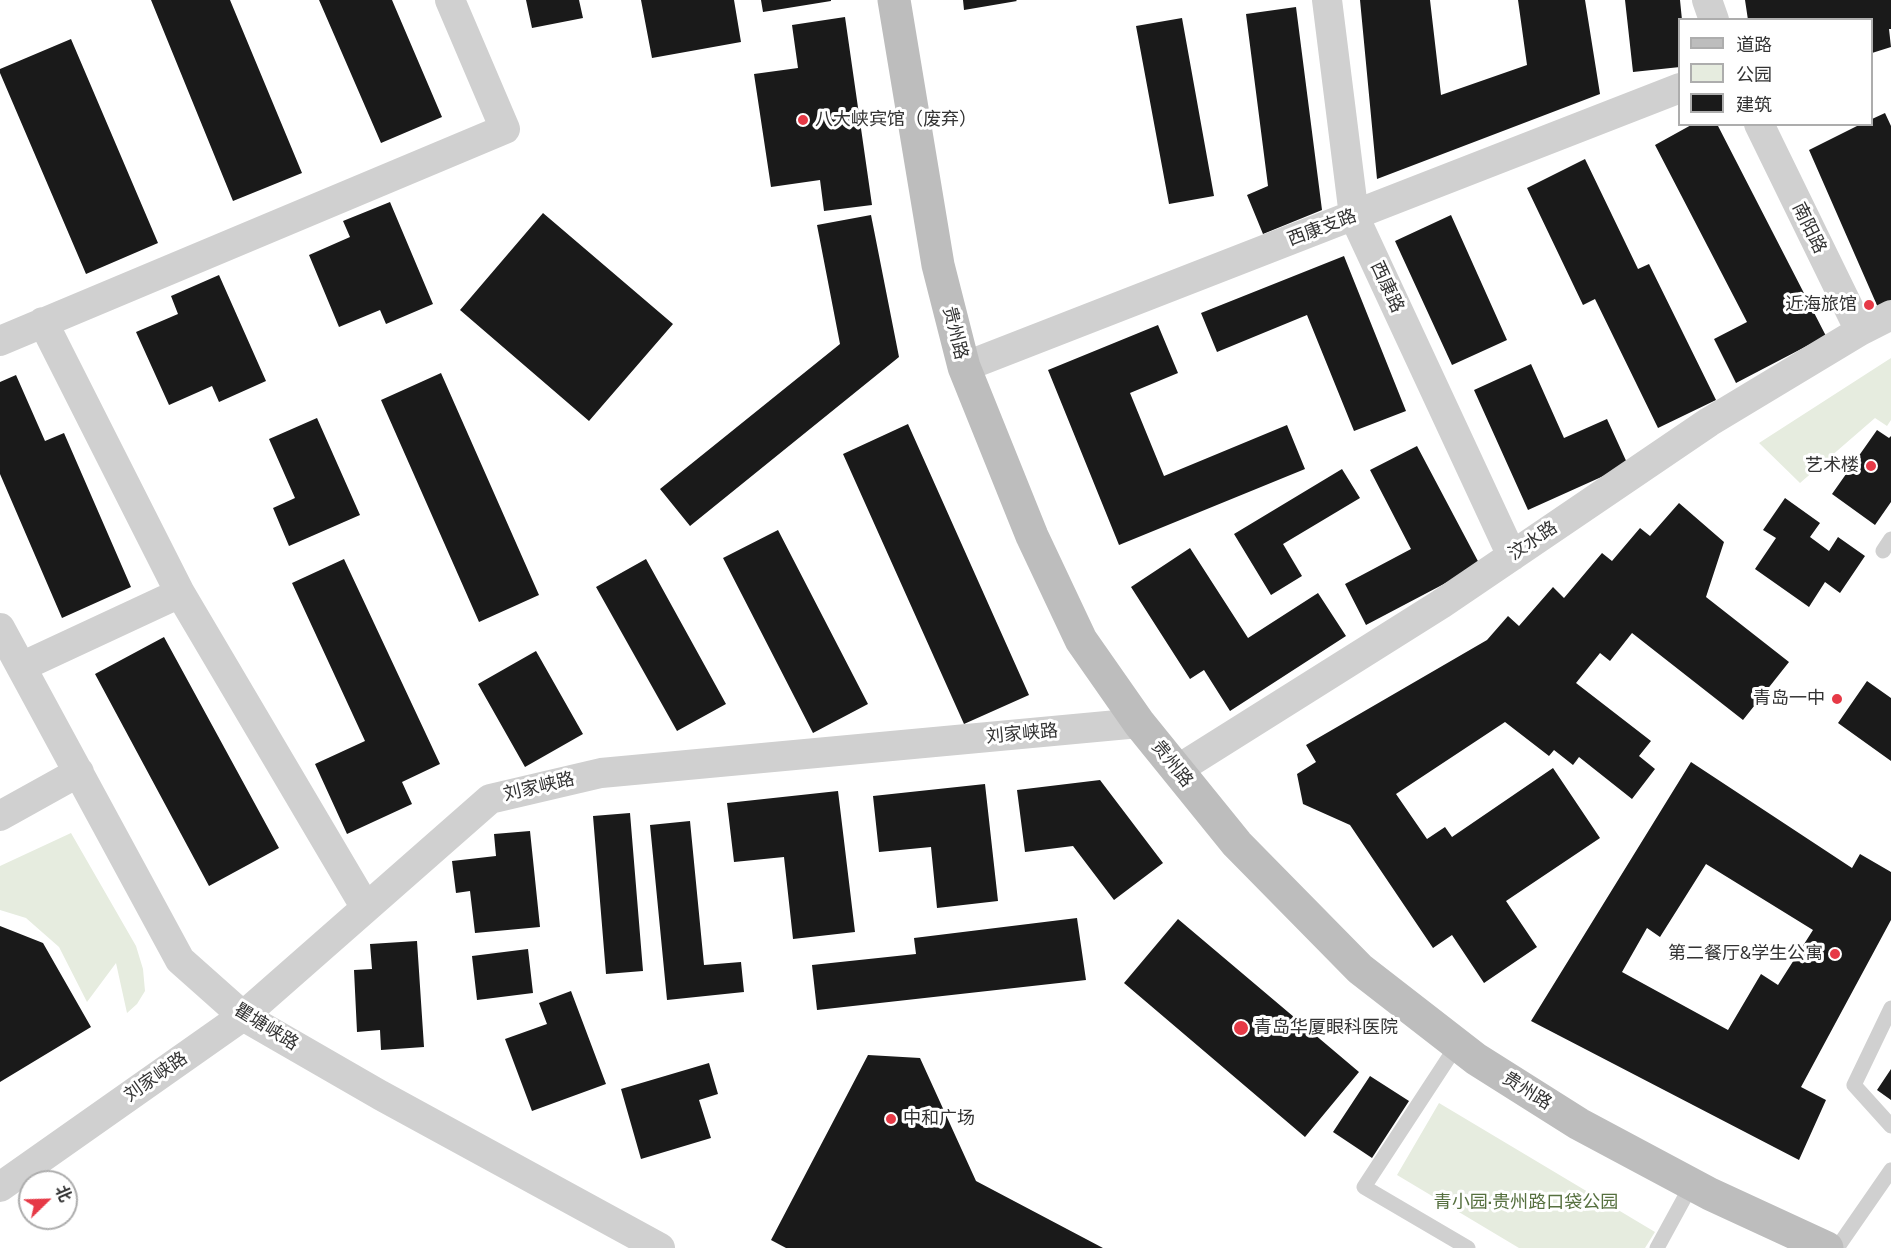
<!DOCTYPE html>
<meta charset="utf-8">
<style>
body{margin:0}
#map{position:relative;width:1891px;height:1248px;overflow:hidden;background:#fff;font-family:Cabin,"Noto Sans SC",sans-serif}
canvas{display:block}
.legend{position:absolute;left:1678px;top:18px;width:195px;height:108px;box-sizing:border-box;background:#fff;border:2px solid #adadad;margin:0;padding:8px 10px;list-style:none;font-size:18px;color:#333}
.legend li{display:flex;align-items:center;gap:12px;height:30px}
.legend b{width:30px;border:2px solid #adadad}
.north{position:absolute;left:18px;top:1170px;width:60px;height:60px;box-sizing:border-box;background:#fff;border:2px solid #adadad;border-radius:50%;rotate:67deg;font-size:16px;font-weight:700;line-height:24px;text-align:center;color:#333}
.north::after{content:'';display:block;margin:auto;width:21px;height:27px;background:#e63946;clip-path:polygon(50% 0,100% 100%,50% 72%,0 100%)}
</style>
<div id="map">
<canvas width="1891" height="1248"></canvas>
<ul class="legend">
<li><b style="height:8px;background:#bdbdbd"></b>道路</li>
<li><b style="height:16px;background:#e6ecdf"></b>公园</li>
<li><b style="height:16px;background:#1a1a1a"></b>建筑</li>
</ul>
<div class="north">北</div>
</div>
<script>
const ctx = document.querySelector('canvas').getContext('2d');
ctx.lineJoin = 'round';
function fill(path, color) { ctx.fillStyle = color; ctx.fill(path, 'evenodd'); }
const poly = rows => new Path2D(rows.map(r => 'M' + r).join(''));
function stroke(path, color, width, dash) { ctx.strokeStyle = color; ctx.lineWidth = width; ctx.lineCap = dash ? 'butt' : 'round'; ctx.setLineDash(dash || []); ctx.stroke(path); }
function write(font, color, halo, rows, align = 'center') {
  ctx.font = font + ' Cabin,"Noto Sans SC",sans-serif'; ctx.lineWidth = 6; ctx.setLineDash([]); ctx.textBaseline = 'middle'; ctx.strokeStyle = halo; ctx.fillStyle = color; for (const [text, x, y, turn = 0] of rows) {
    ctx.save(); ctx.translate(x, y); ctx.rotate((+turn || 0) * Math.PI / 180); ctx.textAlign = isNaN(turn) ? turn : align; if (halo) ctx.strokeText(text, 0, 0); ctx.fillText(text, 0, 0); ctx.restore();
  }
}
const green = poly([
 [1891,358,1891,420,1887,426,1875,418,1800,483,1759,443],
 [71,833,136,946,143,969,145,991,137,1004,127,1013,116,963,87,1002,59,947,26,918,0,910,0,866],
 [1439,1103,1655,1232,1645,1248,1519,1248,1397,1175]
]);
const building = poly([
 [151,0,230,0,302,173,233,201],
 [319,0,392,0,442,117,381,143],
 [526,0,579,0,583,18,532,28],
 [641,0,734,0,741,42,652,58],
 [761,0,831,0,831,1,763,12],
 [963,0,1016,0,1017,1,964,10],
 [1360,0,1430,0,1441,95,1527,65,1518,0,1585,0,1600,94,1377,179],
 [1625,0,1680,0,1682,20,1680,20,1680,67,1633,72],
 [1745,0,1891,0,1891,29,1889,29,1891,47,1872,53,1872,20,1748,20],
 [1296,7,1322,210,1263,234,1247,195,1268,186,1246,14],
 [845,17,872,205,824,211,820,180,771,187,754,74,798,68,792,25],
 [1182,18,1214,196,1169,204,1136,26],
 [71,39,158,243,86,274,0,73,0,69],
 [1885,113,1891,126,1891,315,1883,319,1809,150,1861,124,1872,124,1872,119],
 [1693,124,1717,124,1826,336,1736,383,1714,339,1747,322,1655,145],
 [1585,159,1638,269,1649,264,1716,400,1658,428,1595,299,1583,305,1527,188],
 [390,202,433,304,386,324,380,310,339,327,309,255,350,237,343,221],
 [543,213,673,324,589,421,460,310],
 [871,215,899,357,690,526,660,489,840,344,817,225],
 [1451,215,1507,340,1452,365,1395,241],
 [1344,256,1406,411,1354,431,1307,315,1217,352,1201,313],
 [219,275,266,381,219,402,212,386,169,405,136,332,178,314,171,296],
 [1158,325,1178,373,1130,393,1164,476,1287,425,1305,469,1119,545,1048,370],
 [1531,364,1564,438,1607,419,1628,465,1528,510,1474,390],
 [441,373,539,595,479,622,381,400],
 [16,375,45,441,64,433,131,587,62,618,0,474,0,382],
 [317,418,360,515,289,546,273,508,295,498,269,439],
 [908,424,1029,695,964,724,843,454],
 [1877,430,1889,438,1891,436,1891,502,1875,525,1832,494],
 [1417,446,1480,565,1366,625,1345,584,1411,549,1370,470],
 [1342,469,1360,498,1283,544,1302,576,1271,595,1234,534],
 [1785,498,1820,523,1810,537,1829,551,1838,537,1865,556,1840,593,1825,582,1809,607,1755,569,1776,538,1763,530],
 [1679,503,1724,542,1706,597,1789,662,1743,720,1632,633,1610,661,1600,653,1576,683,1651,741,1639,756,1655,769,1632,799,1579,757,1573,765,1554,750,1549,756,1505,722,1396,794,1427,839,1445,827,1452,837,1553,768,1600,838,1506,901,1537,947,1484,983,1452,935,1433,948,1350,825,1303,804,1297,774,1316,762,1306,745,1487,640,1508,616,1519,626,1553,587,1564,598,1602,553,1612,561,1640,528,1650,536],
 [778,530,868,704,813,733,723,558],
 [1190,548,1248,638,1318,593,1346,636,1230,711,1204,670,1190,679,1131,587],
 [344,559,440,764,402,782,412,804,347,834,315,764,365,741,292,583],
 [646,559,726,704,677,731,596,587],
 [164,637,279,848,209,886,95,674],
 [536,651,583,734,525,767,478,684],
 [1867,681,1891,698,1891,761,1838,723],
 [1691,762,1852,868,1860,854,1891,872,1891,920,1801,1087,1826,1100,1799,1160,1531,1021],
 [1706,864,1813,930,1778,985,1761,974,1728,1030,1622,972,1647,928,1660,937],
 [1100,780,1163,863,1114,900,1073,846,1025,852,1017,790],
 [985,784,998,901,937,908,931,847,879,852,873,796],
 [838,791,855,932,793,939,784,857,734,862,727,803],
 [630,813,643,971,606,974,593,816],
 [690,821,704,965,741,962,744,992,667,1000,650,825],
 [530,831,540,927,475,933,470,891,456,893,452,861,496,856,494,834],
 [1077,918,1086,980,817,1010,812,965,916,954,914,938],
 [1178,919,1359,1072,1305,1137,1124,983],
 [0,926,43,943,91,1027,0,1082],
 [417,941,424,1047,381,1050,380,1030,357,1032,354,970,372,969,370,944],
 [528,949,533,993,477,1000,472,956],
 [571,991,606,1084,532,1111,505,1039,547,1024,539,1003],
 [868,1055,920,1058,976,1181,1103,1248,786,1248,771,1240],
 [709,1063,718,1094,699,1100,711,1138,641,1159,621,1089],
 [1891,1069,1891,1100,1877,1090],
 [1370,1076,1409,1101,1372,1158,1333,1132]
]);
const lane = poly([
 [1883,551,1891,539],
 [1891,1008,1854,1085,1891,1126],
 [1457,1045,1364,1187,1468,1248],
 [1657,1248,1692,1184],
 [1837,1248,1891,1170]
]);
const street = poly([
 [1327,0,1354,216,1512,556],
 [1707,0,1714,20],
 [1759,124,1860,331],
 [43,322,180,593,366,908],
 [0,341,505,129,450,0],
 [964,367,1680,88],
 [0,628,180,960,243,1016,380,1095,660,1248],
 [21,667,180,593],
 [1177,770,1441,604,1709,422,1860,331,1891,315],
 [0,816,79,772],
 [0,1187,243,1016,490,799,601,773,1139,723]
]);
const secondary = poly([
 [894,0,938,265,964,367,1032,536,1081,640,1139,723,1237,844,1360,969,1476,1059,1579,1124,1710,1194,1827,1248]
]);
const markers = [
 [803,120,6,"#e63946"],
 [1869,305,6,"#e63946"],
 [1871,466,6,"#e63946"],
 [1837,699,6,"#e63946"],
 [1835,954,6,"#e63946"],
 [1241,1028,8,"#e63946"],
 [891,1119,6,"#e63946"]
];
const poiNames = [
 ["八大峡宾馆（废弃）",815,120,"left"],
 ["近海旅馆",1857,305],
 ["艺术楼",1859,466],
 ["青岛一中",1825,699],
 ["第二餐厅&学生公寓",1823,954],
 ["青岛华厦眼科医院",1254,1028,"left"],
 ["中和广场",903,1119,"left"]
];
const streetNames = [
 ["西康支路",1322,228,-21],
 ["南阳路",1809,228,64],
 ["西康路",1387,287,65],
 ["贵州路",955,333,76],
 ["汶水路",1533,541,-34],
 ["刘家峡路",1022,734,-5],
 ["贵州路",1172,764,51],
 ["刘家峡路",539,787,-13],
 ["瞿塘峡路",266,1027,32],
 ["刘家峡路",156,1077,-35],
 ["贵州路",1527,1091,32]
];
const parkNames = [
 ["青小园·贵州路口袋公园",1526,1203]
];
fill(green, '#e6ecdf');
fill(building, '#1a1a1a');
stroke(lane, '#d0d0d0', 15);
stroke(street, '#d0d0d0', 30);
stroke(secondary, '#bdbdbd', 33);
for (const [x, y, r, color] of markers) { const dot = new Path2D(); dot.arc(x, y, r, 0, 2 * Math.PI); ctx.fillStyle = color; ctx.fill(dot); stroke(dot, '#fff', 2); }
write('18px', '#333', '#fff', poiNames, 'right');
write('18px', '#333', '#fff', streetNames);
write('18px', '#56703f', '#fff', parkNames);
</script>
